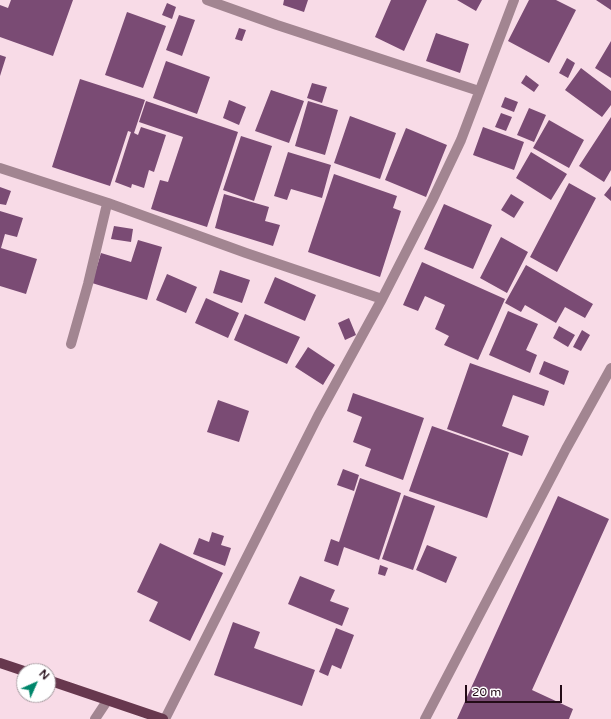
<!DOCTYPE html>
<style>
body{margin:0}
#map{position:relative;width:611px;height:719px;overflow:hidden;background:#f8dbe7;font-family:"Varela Round",sans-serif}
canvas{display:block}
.north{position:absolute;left:16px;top:663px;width:40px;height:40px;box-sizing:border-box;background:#fff;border:1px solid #a79da2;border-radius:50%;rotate:45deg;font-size:11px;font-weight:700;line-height:16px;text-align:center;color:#230b17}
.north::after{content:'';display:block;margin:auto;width:14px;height:18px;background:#00866b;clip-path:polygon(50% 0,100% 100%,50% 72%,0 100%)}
.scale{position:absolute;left:465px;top:685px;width:97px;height:18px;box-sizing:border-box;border:2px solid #230b17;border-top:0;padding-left:5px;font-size:12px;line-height:14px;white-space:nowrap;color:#230b17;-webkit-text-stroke:3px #fff;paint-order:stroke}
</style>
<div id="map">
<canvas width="611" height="719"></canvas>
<div class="north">N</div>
<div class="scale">20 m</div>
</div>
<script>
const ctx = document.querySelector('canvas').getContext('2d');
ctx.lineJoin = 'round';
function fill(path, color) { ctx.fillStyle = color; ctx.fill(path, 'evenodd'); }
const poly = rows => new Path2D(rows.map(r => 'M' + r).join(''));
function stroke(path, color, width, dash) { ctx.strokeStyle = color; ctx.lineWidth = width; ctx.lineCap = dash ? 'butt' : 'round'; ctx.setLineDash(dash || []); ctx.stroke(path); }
const building = poly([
 [11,0,73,0,53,56,0,37,0,5,8,8],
 [284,0,308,0,304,12,283,5],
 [391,0,427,0,404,51,375,37],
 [457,0,482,0,476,11],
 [529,0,556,0,576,10,549,63,508,41],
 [596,0,611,0,611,10],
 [167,3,176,7,172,19,162,15],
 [127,12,166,26,143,88,105,75],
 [179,15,195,20,182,56,166,50],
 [239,28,246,30,242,41,235,39],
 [436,33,469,44,460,73,426,61],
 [611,41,611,78,595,68],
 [0,55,6,57,0,76],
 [567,58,575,63,568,78,559,73],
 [166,61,210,77,197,114,153,98],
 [581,68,611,91,611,105,602,117,565,90],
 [526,75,539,85,534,92,521,83],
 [80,79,145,100,134,133,138,135,141,127,166,135,154,172,149,170,144,188,132,184,131,188,115,182,131,132,128,131,110,186,52,167],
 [312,83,327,87,322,103,307,98],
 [271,90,304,101,289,143,255,131],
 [505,97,518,102,514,112,501,107],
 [229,100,246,107,239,125,223,118],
 [146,101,238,132,207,227,151,209,160,180,168,182,183,137,139,122],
 [308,101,338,110,325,155,295,146],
 [529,108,546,115,534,142,517,135],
 [501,113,512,117,506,131,495,127],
 [350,116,396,133,380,179,334,163],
 [611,117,611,170,604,182,579,166],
 [549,120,584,140,569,168,533,148],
 [483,127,524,142,514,170,473,155],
 [406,128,447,145,426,197,385,180],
 [241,136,272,146,254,201,223,190],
 [288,152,331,165,322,198,291,189,287,200,274,196],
 [531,152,567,174,551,200,516,178],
 [334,174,397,196,393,208,401,211,380,277,308,252],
 [569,183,596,198,557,272,530,257],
 [611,186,611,201,604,195],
 [0,187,11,191,6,205,0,204],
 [224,194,269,207,265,221,280,225,273,246,215,228],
 [511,194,524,202,514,218,501,210],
 [444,204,492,225,473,269,424,249],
 [0,211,23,218,17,237,5,234,1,248,37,259,26,294,0,286],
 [114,226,133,229,131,242,111,239],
 [501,237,528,252,507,293,480,278],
 [138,240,162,247,147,300,92,283,101,253,131,262],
 [422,262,505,299,478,360,444,345,449,336,435,329,445,305,425,296,418,311,403,305],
 [526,265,593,304,585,318,565,307,556,323,525,305,521,312,505,303],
 [220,270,250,280,242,303,213,293],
 [167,274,197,287,186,313,156,300],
 [275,277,316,295,305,321,264,303],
 [206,298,239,313,228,338,195,323],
 [508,311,538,324,526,350,537,355,530,373,489,355],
 [245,314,300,337,287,364,234,340],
 [349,318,356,335,345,340,338,323],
 [559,326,575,335,568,347,553,338],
 [582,330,590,335,581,351,573,347],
 [308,347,335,365,323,385,295,367],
 [544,361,569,371,564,385,539,374],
 [470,363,549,391,544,406,513,395,502,426,529,436,522,456,447,429],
 [353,393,424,418,403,480,365,466,371,449,353,442,362,417,347,411],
 [218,400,249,411,239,442,207,432],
 [432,426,509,453,487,518,409,491],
 [343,469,359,475,354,491,337,485],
 [360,478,401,493,379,560,344,547,338,566,324,561,331,539,339,542],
 [404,495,435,506,413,570,382,559],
 [558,496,609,519,532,690,573,709,569,719,457,719],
 [212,532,224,536,221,545,231,548,225,566,193,554,199,538,209,542],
 [160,543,223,573,190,641,149,621,158,602,137,592],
 [427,545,457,557,446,583,416,570],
 [380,565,388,568,385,576,378,574],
 [300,576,335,590,330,601,349,608,342,626,288,604],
 [233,622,260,632,254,648,315,670,302,706,214,675],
 [336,628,354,635,341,669,332,665,328,676,319,672]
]);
const minor = poly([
 [207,0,277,25,479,91],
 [0,168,108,203,246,253,382,299],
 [71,344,88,284,107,204,108,203],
 [95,719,107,701],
 [165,719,318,416,382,299,432,201,461,140,514,0],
 [425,719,566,449,611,368]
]);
const primary = poly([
 [0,663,24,671],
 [48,680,163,719]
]);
fill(building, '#7a4b74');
stroke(minor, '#a28591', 10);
stroke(primary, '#67384e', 10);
</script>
